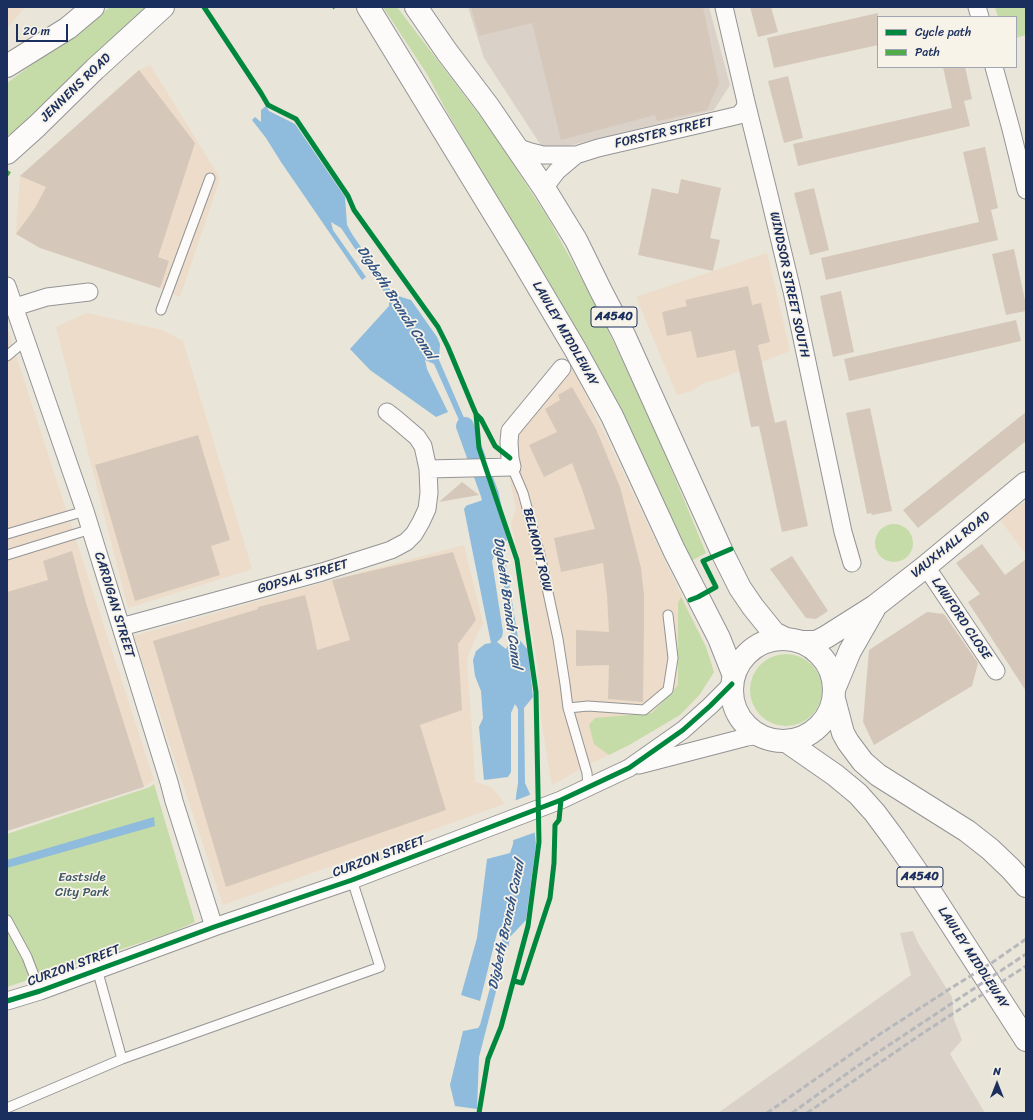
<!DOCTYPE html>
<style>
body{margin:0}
#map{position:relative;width:1033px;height:1120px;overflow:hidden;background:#e9e5d8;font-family:Sriracha,sans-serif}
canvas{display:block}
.frame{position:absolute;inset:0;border:8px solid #1b2f5e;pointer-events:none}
.legend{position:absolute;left:877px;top:16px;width:140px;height:52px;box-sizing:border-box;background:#f7f3e8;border:1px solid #9fa5b1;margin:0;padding:5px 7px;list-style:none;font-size:12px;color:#1b2f5e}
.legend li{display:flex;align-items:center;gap:8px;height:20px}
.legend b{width:20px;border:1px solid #9fa5b1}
.north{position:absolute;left:977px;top:1064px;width:40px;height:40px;-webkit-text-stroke:3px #f7f3e8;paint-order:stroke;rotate:0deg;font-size:11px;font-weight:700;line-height:16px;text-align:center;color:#1b2f5e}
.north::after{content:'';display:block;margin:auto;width:14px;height:18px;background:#1b2f5e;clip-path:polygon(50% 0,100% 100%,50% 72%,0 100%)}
.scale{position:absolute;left:16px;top:24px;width:52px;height:18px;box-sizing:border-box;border:2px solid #1b2f5e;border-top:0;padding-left:5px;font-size:12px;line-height:14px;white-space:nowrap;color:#1b2f5e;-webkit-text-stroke:3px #f7f3e8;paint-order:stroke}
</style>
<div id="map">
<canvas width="1033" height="1120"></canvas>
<div class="frame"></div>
<ul class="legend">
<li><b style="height:5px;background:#00873e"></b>Cycle path</li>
<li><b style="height:5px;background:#52ab49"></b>Path</li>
</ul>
<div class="north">N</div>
<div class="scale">20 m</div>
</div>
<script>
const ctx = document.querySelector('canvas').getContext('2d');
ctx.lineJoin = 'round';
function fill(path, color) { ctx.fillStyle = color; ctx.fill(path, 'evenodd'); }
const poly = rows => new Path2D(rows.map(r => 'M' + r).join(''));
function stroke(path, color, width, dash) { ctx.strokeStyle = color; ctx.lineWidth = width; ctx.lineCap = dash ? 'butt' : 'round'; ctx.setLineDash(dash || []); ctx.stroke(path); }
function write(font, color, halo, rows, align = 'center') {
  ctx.font = font + ' Sriracha,sans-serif'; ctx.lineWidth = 3.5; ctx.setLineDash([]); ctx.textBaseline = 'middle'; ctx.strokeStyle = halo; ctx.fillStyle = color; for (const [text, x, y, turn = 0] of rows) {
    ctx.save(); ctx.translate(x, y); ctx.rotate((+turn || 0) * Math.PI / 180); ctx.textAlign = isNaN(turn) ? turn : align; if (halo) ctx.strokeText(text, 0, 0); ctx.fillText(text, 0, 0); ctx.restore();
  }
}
const built = poly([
 [7,7,25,7,7,29],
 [150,65,220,178,180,297,160,288,40,248,16,234,20,176,139,70],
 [767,253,790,351,716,380,706,382,691,391,677,395,636,297],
 [87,313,162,330,183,341,252,569,128,608,56,327],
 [7,328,154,780,144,787,7,831],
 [573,368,706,647,714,672,699,696,680,715,629,745,588,765,552,785,541,719,538,668,521,569,511,523,516,509,505,457,516,430],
 [1026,501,1026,555,999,518],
 [464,545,483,623,476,637,467,658,475,782,489,786,494,790,501,798,504,804,223,905,134,636,332,580]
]);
const industrial = poly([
 [468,7,709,7,730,85,714,110,564,147,542,147,484,58],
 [913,931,918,943,952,997,954,1020,962,1040,950,1054,985,1113,718,1113,911,975,900,933]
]);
const green = poly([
 [110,7,154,7,10,135,7,134,7,83],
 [383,7,397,7,493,133,548,218,591,296,648,413,706,553,691,561,489,185,446,110,427,74],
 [995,7,1026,7,1026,35,1016,38,1016,17,998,17],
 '875 543a19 19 0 1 1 38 0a19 19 0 1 1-38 0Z',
 [681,597,706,647,714,672,700,694,680,715,629,745,609,755,594,744,589,725,595,718,652,713,678,685,678,603],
 '750 690a36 36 0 1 1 72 0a36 36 0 1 1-72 0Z',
 [154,784,195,922,170,933,7,987,7,834,150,787]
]);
const water = poly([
 [266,106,269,111,295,124,345,197,347,225,352,234,388,287,395,295,411,300,437,337,440,344,439,360,468,427,477,450,469,448,463,429,434,364,425,360,427,369,448,412,436,417,370,370,350,349,389,306,389,299,341,228,331,222,333,230,366,277,362,280,281,162,266,138,252,120,255,117,261,122,261,110],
 [485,494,494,497,507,538,504,552,518,638,528,650,533,697,524,708,525,783,530,794,536,844,526,920,510,937,508,949,507,949,479,1057,477,1109,455,1106,450,1085,463,1031,478,1028,480,1025,501,947,503,935,501,928,497,933,480,1001,461,995,477,938,487,859,510,853,513,844,516,796,518,783,518,709,515,704,511,713,511,772,508,777,484,780,479,727,483,718,481,691,475,676,473,660,476,651,485,644,491,643,464,509,466,506,468,505,483,500],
 [496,551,499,556,511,628,511,640,506,649,497,642,502,637,503,632,492,561],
 [154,817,155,826,7,868,7,860]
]);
const pier = poly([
 [532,794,536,832,511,841,514,801]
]);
const canal = poly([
 [465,426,490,495,495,520]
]);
const building = poly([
 [471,7,703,7,719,83,707,110,657,121,655,115,561,140,532,23,479,36],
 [750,7,771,7,778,32,758,37],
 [878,13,878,45,774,68,767,38],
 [943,67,965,67,972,99,964,101,970,126,798,166,793,144,952,108],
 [139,70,195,143,158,257,169,261,160,288,40,248,16,234,35,208,46,187,20,176],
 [788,76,803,138,784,143,768,81],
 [985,147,998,208,991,210,998,240,826,280,821,258,979,222,963,152],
 [681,179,721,188,710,238,720,240,713,271,638,255,652,188,678,194],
 [814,188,829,250,810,255,794,193],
 [1014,249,1026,305,1026,311,1006,315,992,254],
 [748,286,752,305,761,303,770,342,758,345,775,423,786,420,808,526,782,532,759,426,751,427,735,350,697,358,691,331,667,336,662,312,687,306,685,300],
 [841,291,854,352,833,357,820,296],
 [1016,320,1021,341,849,381,844,359],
 [572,387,596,429,620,487,632,533,641,568,644,595,644,626,643,702,608,699,609,665,576,666,576,630,609,632,607,595,603,563,561,572,554,538,595,529,583,492,572,463,544,477,529,445,557,432,545,409,560,400,558,395],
 [870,408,892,511,872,515,871,513,867,514,846,413],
 [1026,412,1026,441,918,528,903,510],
 [198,435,230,540,211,546,220,575,135,601,95,465],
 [462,482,479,495,439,502],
 [982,544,1005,575,1026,559,1026,691,968,602,980,594,956,563],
 [72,551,86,603,144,787,7,831,7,592,48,580,43,561],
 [453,552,476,620,458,644,462,710,420,725,446,810,226,887,153,641,258,609,258,607,305,595,311,619,317,650,350,640,332,580],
 [792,556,828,611,816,619,806,618,770,569],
 [927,612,944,614,978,663,972,686,874,745,863,722,869,650]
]);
const service = poly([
 [161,310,210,178],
 [7,356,26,340],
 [512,467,523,493,540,555,558,639,565,684,568,708,587,773,588,788],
 [7,534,85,511],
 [7,555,91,529],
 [568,708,588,706,644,710,668,690,673,658,668,615],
 [7,920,27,957,40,991],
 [97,969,122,1059],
 [7,1108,122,1059,380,967,352,880]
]);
const minor = poly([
 [724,7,746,102,769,195,792,291,843,532,852,563],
 [977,7,980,17],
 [994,67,1011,129,1026,190],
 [516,147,531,152,543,155,576,155,598,148,731,117,739,115,745,108,746,102],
 [544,188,557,171,576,155],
 [7,286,85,511,169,782,174,801,214,927],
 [15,307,47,297,89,292],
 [428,469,512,467,510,458,509,442,510,431,562,368],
 [925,567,933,577,996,671],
 [121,627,322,572,391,550,406,542,414,534,421,522,427,509,429,493,428,469,423,446,417,437,396,419,387,412],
 [639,765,747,737,759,735],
 [7,1001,40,991,214,927,352,880,561,800,629,768,683,730,710,706,732,684]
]);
const secondary = poly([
 [7,66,68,28,93,7],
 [7,153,37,126,95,69,163,7],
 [802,642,816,642,826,637,875,606,925,567,1026,483],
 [835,687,850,651,874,609]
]);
const trunk = poly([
 [368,7,517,251,575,349,612,416,674,550,719,638,734,676],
 [416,7,447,52,488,106,544,188,576,240,601,291,624,335,722,552,740,588,753,607,774,633,786,639],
 '732 690a51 51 0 1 1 102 0a51 51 0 1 1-102 0Z',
 [834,699,843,733,848,742,863,762,878,775,967,831,990,849,1011,869,1026,886],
 [786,741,835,775,858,794,875,813,895,840,926,885,1026,1040]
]);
const rail = poly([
 [767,1113,880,1034,948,990,993,962,1026,939],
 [792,1113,859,1065,1026,954],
 [807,1113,920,1035,1026,966]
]);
const quiet = poly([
 [334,7,335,8],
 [7,175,9,171]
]);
const cycleway = poly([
 [204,7,261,93,268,105,296,119,348,196,354,210,438,327,448,347,473,407,476,414,479,448,517,560,536,692,539,842,528,926,501,1027,488,1059,479,1113],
 [476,414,481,419,495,446,510,458],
 [690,600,698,597,716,587,703,561,731,549],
 [514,981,522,983,550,898,554,863,555,825,559,820,561,800],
 [7,1001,40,991,214,927,352,880,561,800,629,768,683,730,710,706,732,684]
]);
const shields = [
 [614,317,46],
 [920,877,46]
];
const shieldNames = [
 ["A4540",614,317],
 ["A4540",920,877]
];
const streetNames = [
 ["JENNENS ROAD",76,88,-44],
 ["FORSTER STREET",664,133,-13],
 ["WINDSOR STREET SOUTH",789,285,78],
 ["LAWLEY MIDDLEWAY",565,334,60],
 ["VAUXHALL ROAD",951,545,-39],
 ["BELMONT ROW",537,550,76],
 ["GOPSAL STREET",303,577,-16],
 ["CARDIGAN STREET",114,605,73],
 ["LAWFORD CLOSE",961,619,56],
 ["CURZON STREET",379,857,-20],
 ["LAWLEY MIDDLEWAY",973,958,57],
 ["CURZON STREET",74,966,-20]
];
const parkNames = [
 ["Eastside",82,878],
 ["City Park",82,893]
];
const waterNames = [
 ["Digbeth Branch Canal",396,303,57],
 ["Digbeth Branch Canal",507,603,82],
 ["Digbeth Branch Canal",507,925,-78]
];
fill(built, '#eddcc9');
fill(industrial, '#dad1c8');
fill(green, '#c5dca8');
fill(water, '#8fbcdc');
fill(pier, '#e9e5d8');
stroke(canal, '#8fbcdc', 18);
fill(building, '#d5c8bb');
stroke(service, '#939495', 11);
stroke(minor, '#939495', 19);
stroke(secondary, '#939495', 24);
stroke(trunk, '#939495', 24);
stroke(service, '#fcfbf9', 9);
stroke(minor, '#fcfbf9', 17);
stroke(secondary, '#fcfbf9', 22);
stroke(trunk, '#fcfbf9', 22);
stroke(rail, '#b6b8bb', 3, [6, 3]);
stroke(quiet, '#52ab49', 4, [8, 4]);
stroke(cycleway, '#00873e', 5);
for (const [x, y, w] of shields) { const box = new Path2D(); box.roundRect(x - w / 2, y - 10, w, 20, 3); ctx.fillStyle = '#f7f3e8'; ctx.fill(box); stroke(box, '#1b2f5e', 1); }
write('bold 12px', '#1b2f5e', null, shieldNames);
write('13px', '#1b2f5e', '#f7f3e8', streetNames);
write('13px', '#3e5867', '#f7f3e8', parkNames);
write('italic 14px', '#325484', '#f7f3e8', waterNames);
</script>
